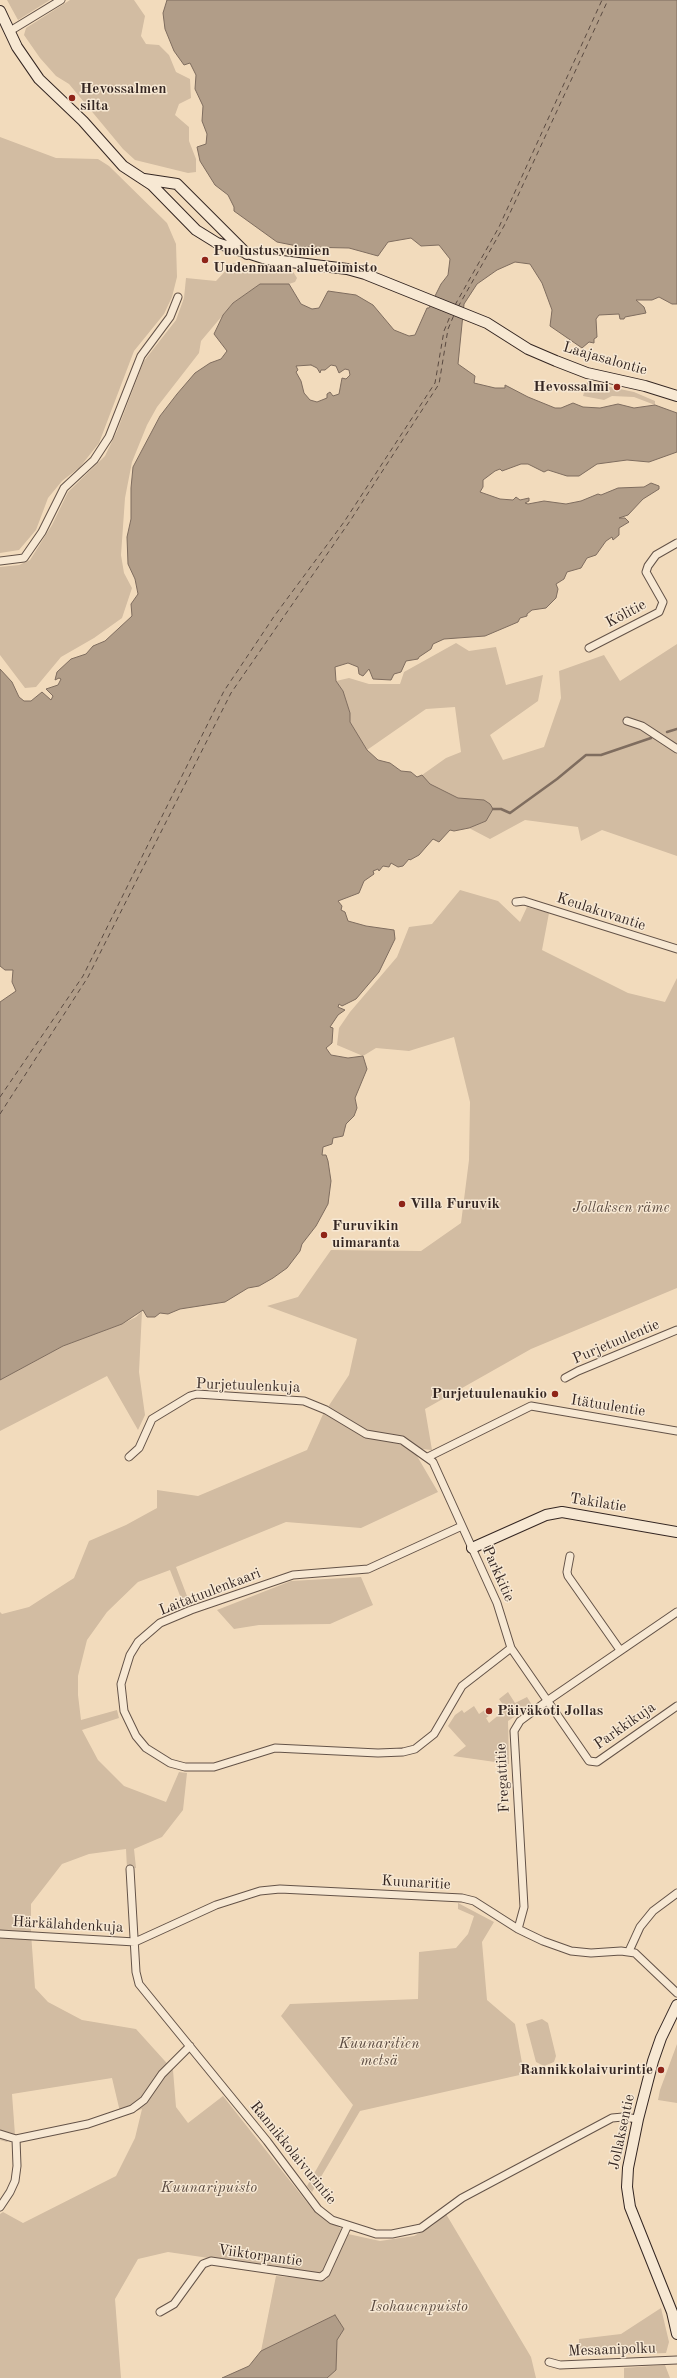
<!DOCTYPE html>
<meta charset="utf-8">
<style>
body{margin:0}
canvas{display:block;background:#f2dbbc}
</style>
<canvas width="677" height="2378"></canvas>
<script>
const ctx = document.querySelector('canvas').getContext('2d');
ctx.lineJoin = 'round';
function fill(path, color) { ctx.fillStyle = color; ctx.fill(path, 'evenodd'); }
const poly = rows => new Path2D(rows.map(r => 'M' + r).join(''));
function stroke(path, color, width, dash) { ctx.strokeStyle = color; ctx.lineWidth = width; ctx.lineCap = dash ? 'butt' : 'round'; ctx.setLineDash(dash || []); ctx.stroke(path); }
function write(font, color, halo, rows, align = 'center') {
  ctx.font = font + ' "Old Standard TT",serif'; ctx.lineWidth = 3; ctx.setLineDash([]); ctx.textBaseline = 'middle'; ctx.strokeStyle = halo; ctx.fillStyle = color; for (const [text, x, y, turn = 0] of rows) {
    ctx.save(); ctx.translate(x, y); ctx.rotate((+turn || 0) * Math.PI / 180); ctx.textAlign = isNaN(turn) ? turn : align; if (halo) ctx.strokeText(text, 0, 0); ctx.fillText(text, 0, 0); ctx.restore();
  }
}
const green = poly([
 [7,0,50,0,18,20],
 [70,0,134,0,145,16,141,36,146,44,159,45,169,55,176,72,190,79,191,98,179,104,175,115,189,127,189,141,196,159,196,172,188,173,135,160,123,149,69,84,56,76,40,58,24,35,26,28],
 [0,137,56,158,98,159,109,166,167,223,176,244,177,277,172,297,164,314,134,351,99,443,80,467,62,481,48,498,36,530,19,550,0,553],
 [233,263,292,270,297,278,295,282,289,284,260,284,233,303,201,341,199,353,157,407,147,425,132,462,125,498,121,555,124,573,132,588,122,618,94,638,61,657,36,687,25,688,0,655,0,567,19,565,30,560,52,525,68,492,105,456,117,431,144,361,176,320,184,298,186,278,216,281],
 [587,382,634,392,655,401,655,405,634,397,612,396,604,400,583,396],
 [456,643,469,651,496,647,506,685,543,675,538,701,490,735,503,760,544,747,561,698,559,671,604,655,620,681,677,644,677,856,602,830,581,841,578,827,525,820,490,839,469,828,486,821,478,799,466,801,458,798,429,784,422,775,446,758,461,752,455,707,426,709,367,750,350,722,350,713,343,691,336,681,349,678,369,684,400,684,404,672],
 [460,890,498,901,520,922,527,907,549,913,542,950,628,993,665,1002,677,978,677,1288,531,1349,425,1409,432,1450,421,1449,404,1437,368,1431,328,1407,349,1375,357,1339,267,1306,298,1297,331,1250,421,1251,461,1223,469,1160,470,1102,454,1037,409,1051,376,1048,363,1056,337,1045,339,1028,350,1012,397,957,409,927,432,924],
 [142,1311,139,1372,145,1415,138,1430,107,1376,0,1431,0,1380,63,1346,122,1324,136,1317],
 [324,1412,366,1438,400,1443,417,1456,438,1492,361,1528,286,1522,176,1567,190,1604,184,1606,170,1570,138,1582,107,1612,87,1640,78,1676,78,1695,81,1720,117,1710,119,1718,82,1730,98,1760,124,1786,166,1802,179,1772,187,1773,183,1810,162,1837,134,1849,136,1868,127,1869,126,1849,89,1854,62,1864,31,1904,31,1933,35,1988,48,2002,82,2020,136,2029,173,2070,176,2107,188,2123,223,2096,313,2210,343,2230,323,2272,317,2274,168,2252,138,2259,115,2299,121,2378,0,2378,0,2214,3,2212,23,2223,116,2176,135,2138,142,2109,121,2116,112,2078,12,2094,15,2135,7,2142,0,2140,0,1612,2,1614,29,1607,74,1578,89,1541,126,1525,157,1508,157,1490,198,1496,307,1450],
 [361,1577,373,1605,330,1624,259,1625,234,1629,217,1610,291,1581],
 [508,1692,515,1703,527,1697,532,1705,508,1721,509,1764,453,1756,466,1746,448,1726,455,1715,462,1710,464,1713,474,1706,479,1714,489,1707,493,1713,486,1718,489,1723,506,1709,499,1699],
 [458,1903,494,1922,482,1942,487,2000,515,2024,524,2074,360,2111,312,2192,307,2186,353,2105,281,2016,290,2004,418,1999,419,1952,456,1948,468,1934,474,1916,458,1909],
 [542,2019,548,2023,556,2056,554,2062,544,2066,536,2062,526,2024],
 [677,2044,677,2103,658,2100,660,2090],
 [446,2214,531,2357,536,2378,278,2378,300,2332,261,2351,276,2276,326,2280,348,2234,380,2241,414,2236,432,2226],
 [661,2308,669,2342,666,2353,579,2356,579,2339,621,2334],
 [665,2365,670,2378,624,2378,624,2368]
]);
const water = poly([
 [167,0,677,0,677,304,672,304,659,297,652,300,636,300,644,307,646,313,625,317,624,319,620,319,619,314,599,315,596,319,597,337,594,339,594,343,589,342,582,348,550,326,552,310,542,283,530,264,515,262,497,270,477,284,464,304,458,364,475,376,474,383,495,388,505,388,505,385,528,397,555,408,561,408,573,403,583,407,600,408,618,404,634,408,655,405,677,413,677,452,649,462,627,460,597,464,579,476,567,476,548,470,544,472,528,464,521,464,502,471,500,469,495,471,483,480,483,487,480,492,500,499,513,500,516,497,520,500,529,498,529,501,525,503,528,504,544,501,566,504,581,501,598,494,601,495,618,488,644,487,651,483,659,486,659,489,643,499,628,515,619,518,625,518,629,522,619,528,619,535,613,540,612,537,606,541,596,555,587,558,581,568,567,572,564,579,556,584,558,589,556,598,546,608,532,610,527,614,527,616,520,618,518,622,485,636,444,639,433,644,431,649,419,657,418,659,406,661,401,672,394,674,391,680,373,679,369,669,363,676,359,674,358,667,348,663,335,667,336,681,343,691,350,713,350,722,367,750,378,760,390,763,401,771,411,772,417,777,422,775,430,784,458,798,484,800,490,804,493,809,486,821,469,828,454,831,450,830,439,842,433,839,419,855,410,860,409,859,403,866,398,867,391,863,389,867,383,866,379,871,378,869,373,871,374,874,364,881,359,893,338,901,342,906,341,910,345,912,348,921,366,926,394,930,395,939,379,972,356,999,342,1006,339,1004,338,1007,345,1010,338,1015,330,1027,333,1028,332,1043,326,1048,331,1055,348,1058,363,1056,367,1069,355,1098,357,1108,354,1116,346,1124,343,1136,333,1138,332,1144,323,1147,322,1155,326,1155,328,1161,331,1181,328,1204,316,1226,302,1244,300,1251,287,1268,273,1278,259,1286,248,1288,225,1302,180,1309,168,1314,160,1313,155,1317,147,1317,143,1310,122,1324,63,1346,0,1380,0,1002,16,991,12,982,13,970,5,970,0,966,0,669,12,682,19,697,24,701,31,701,42,692,51,700,53,696,46,689,58,685,61,679,59,678,55,680,57,672,71,659,86,654,93,646,105,641,132,616,131,604,138,594,135,579,128,564,127,537,131,519,131,488,133,467,160,416,177,394,195,373,210,363,221,359,227,351,214,334,223,315,233,303,260,284,289,284,301,304,312,309,319,308,328,291,356,295,373,305,394,330,409,336,415,335,427,308,429,308,441,284,448,275,450,259,439,245,421,246,411,238,388,242,378,256,349,248,302,247,277,242,234,211,234,207,228,195,215,185,200,161,197,147,206,144,207,134,202,121,203,106,195,89,196,75,190,63,184,65,174,51,165,29,163,13,167,0],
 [311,365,317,368,320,373,321,370,325,370,331,365,336,366,339,373,345,369,349,370,350,375,346,379,342,378,339,394,333,396,330,392,327,394,327,398,317,402,310,400,304,393,301,381,296,372,298,370,296,366,311,365],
 [335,2315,344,2329,337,2340,336,2370,327,2378,222,2378,249,2366,261,2351,335,2315]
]);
const stream = poly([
 [667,732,677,729],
 [493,809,501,809,510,813,557,779,586,755,601,755,651,738]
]);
const ferry = poly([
 [455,305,499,227,602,0],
 [458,307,504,226,608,0],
 [0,1097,83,976,224,691,275,615,344,522,435,383,444,331,451,314],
 [0,1114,88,977,231,693,350,521,439,384,448,329,454,315]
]);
const street = poly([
 [10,31,61,0],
 [0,561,24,558,42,532,64,488,94,460,109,437,141,356,170,317,178,297],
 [589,648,659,612,663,602,646,572,648,566,656,555,677,543],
 [627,721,642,726,677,749],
 [516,902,524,901,677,949],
 [565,1378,578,1371,677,1330],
 [129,1457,139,1448,152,1419,190,1396,197,1394,304,1401,326,1410,366,1434,402,1440,433,1462,497,1603,511,1648,589,1761,597,1762,677,1706],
 [428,1457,531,1406,677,1431],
 [462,1526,368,1569,293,1575,191,1610,160,1623,138,1642,130,1655,121,1684,124,1711,136,1736,146,1748,170,1763,185,1767,214,1767,275,1748,378,1753,403,1752,415,1749,434,1734,462,1686,511,1648],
 [570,1556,567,1572,568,1576,620,1650],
 [130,1869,136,1972,139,1984,267,2141,318,2209,332,2220,376,2234,392,2234,421,2228,462,2198,612,2118,623,2117,638,2119],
 [518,1929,524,1907,514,1731,520,1721,547,1701,677,1612],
 [0,1934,135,1942,216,1905,260,1891,280,1889,462,1898,474,1901,518,1929,543,1941,571,1951,591,1953,621,1951,635,1953,677,1993],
 [629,1951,640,1927,653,1911,677,1893],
 [0,2134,16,2139,88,2124,132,2109,144,2100,162,2074,190,2046],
 [0,2207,10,2192,15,2181,17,2166,16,2139],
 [160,2312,174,2304,203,2264,211,2261,321,2277,326,2273,347,2227],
 [549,2362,560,2365,677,2360]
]);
const secondary = poly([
 [0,11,17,47,39,79,83,121,123,166,152,185,196,230,217,243,266,259,347,269,365,274,487,323,528,349,556,361,587,373,645,386,677,396],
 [144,179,177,184,247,254],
 [472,1548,546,1515,562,1512,677,1532],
 [677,2005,661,2038,653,2061,638,2119,628,2168,627,2187,630,2207,672,2312,677,2334]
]);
const markers = [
 [72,98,4,"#8f2418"],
 [205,260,4,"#8f2418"],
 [617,387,4,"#8f2418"],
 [402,1204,4,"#8f2418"],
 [324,1235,4,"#8f2418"],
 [555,1394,4,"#8f2418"],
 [489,1711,4,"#8f2418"],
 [661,2070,4,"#8f2418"]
];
const poiNames = [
 ["Hevossalmen",80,89],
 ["silta",80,106],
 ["Puolustusvoimien",213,251],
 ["Uudenmaan aluetoimisto",213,268],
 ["Hevossalmi",609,387,"right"],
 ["Villa Furuvik",410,1204],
 ["Furuvikin",332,1226],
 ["uimaranta",332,1243],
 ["Purjetuulenaukio",547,1394,"right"],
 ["Päiväkoti Jollas",497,1711],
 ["Rannikkolaivurintie",653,2070,"right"]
];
const streetNames = [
 ["Laajasalontie",605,359,16],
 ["Kölitie",626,614,-28],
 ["Keulakuvantie",601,912,18],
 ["Purjetuulentie",616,1342,-23],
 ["Purjetuulenkuja",248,1386,2],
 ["Itätuulentie",608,1406,9],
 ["Takilatie",598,1503,9],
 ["Parkkitie",498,1574,66],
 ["Laitatuulenkaari",210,1592,-21],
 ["Parkkikuja",625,1726,-35],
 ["Fregattitie",503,1778,-93],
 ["Kuunaritie",416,1883,3],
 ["Härkälahdenkuja",68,1925,3],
 ["Jollaksentie",622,2132,-78],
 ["Rannikkolaivurintie",293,2153,51],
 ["Viiktorpantie",260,2256,8],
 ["Mesaanipolku",612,2350,-2]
];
const parkNames = [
 ["Jollaksen räme",621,1208],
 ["Kuunaritien",379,2044],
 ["metsä",379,2061],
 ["Kuunaripuisto",209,2188],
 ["Isohauenpuisto",419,2307]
];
fill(green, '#d2bca2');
fill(water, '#b19d88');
stroke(water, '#7f6d5f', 1);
stroke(stream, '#7f6d5f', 2.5);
stroke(ferry, '#5a4a41', 1, [5, 4]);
stroke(street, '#645348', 9);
stroke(secondary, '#342622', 12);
stroke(street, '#f7e8d3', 7);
stroke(secondary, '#f7e8d3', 10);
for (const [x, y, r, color] of markers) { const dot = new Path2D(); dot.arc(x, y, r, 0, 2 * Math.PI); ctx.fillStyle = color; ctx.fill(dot); stroke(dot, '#f7e8d3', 1.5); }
write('bold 15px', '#342622', '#f7e8d3', poiNames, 'left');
write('15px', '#342622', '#f7e8d3', streetNames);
write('italic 15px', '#5c4c42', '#f7e8d3', parkNames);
</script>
